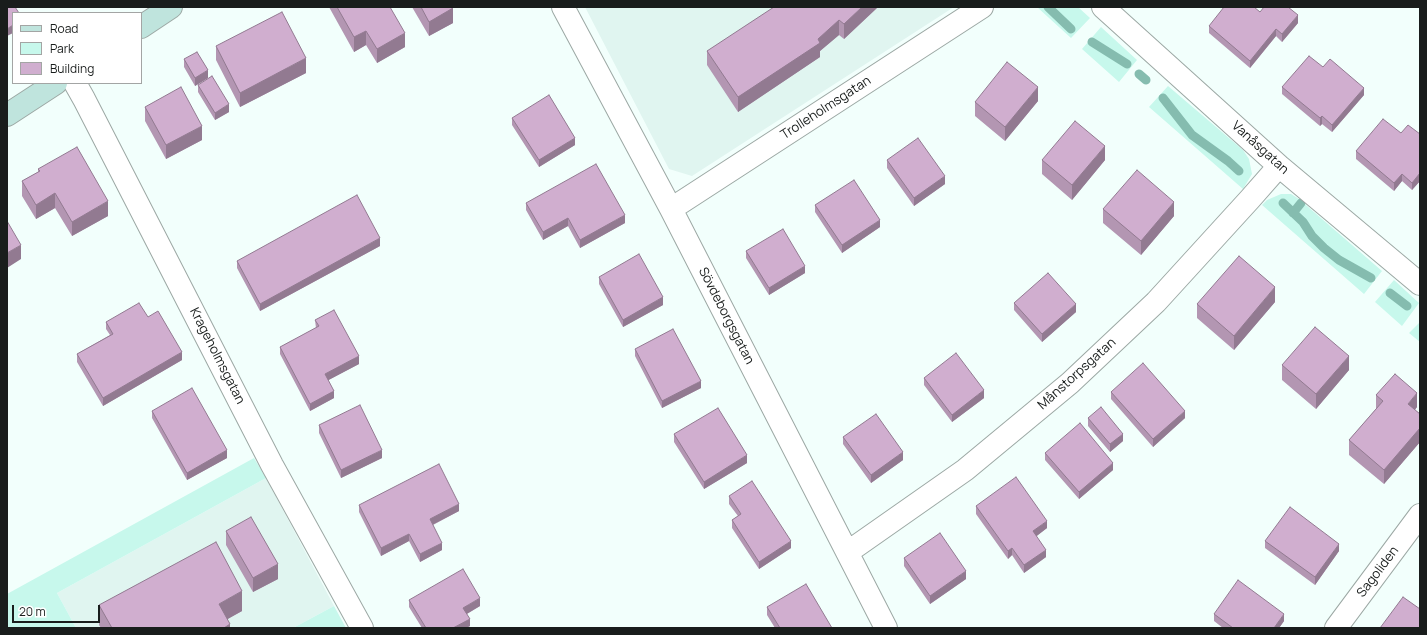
<!DOCTYPE html>
<meta charset="utf-8">
<style>
body{margin:0}
#map{position:relative;width:1427px;height:635px;overflow:hidden;background:#f2fffc;font-family:Manrope,sans-serif}
canvas{display:block}
.frame{position:absolute;inset:0;border:8px solid #191d1c;pointer-events:none}
.legend{position:absolute;left:12px;top:12px;width:130px;height:72px;box-sizing:border-box;background:#fff;border:1px solid #a3a5a4;margin:0;padding:5px 7px;list-style:none;font-size:12px;color:#191d1c}
.legend li{display:flex;align-items:center;gap:8px;height:20px}
.legend b{width:20px;border:1px solid #a3a5a4}
.scale{position:absolute;left:12px;top:605px;width:88px;height:18px;box-sizing:border-box;border:2px solid #191d1c;border-top:0;padding-left:5px;font-size:12px;line-height:14px;white-space:nowrap;color:#191d1c;-webkit-text-stroke:3px #fff;paint-order:stroke}
</style>
<div id="map">
<canvas width="1427" height="635"></canvas>
<div class="frame"></div>
<ul class="legend">
<li><b style="height:5px;background:#bfe4dd"></b>Road</li>
<li><b style="height:11px;background:#c7f8ec"></b>Park</li>
<li><b style="height:11px;background:#d0aecf"></b>Building</li>
</ul>
<div class="scale">20 m</div>
</div>
<script>
const ctx = document.querySelector('canvas').getContext('2d');
ctx.lineJoin = 'round';
function fill(path, color) { ctx.fillStyle = color; ctx.fill(path, 'evenodd'); }
const poly = rows => new Path2D(rows.map(r => 'M' + r).join(''));
function stroke(path, color, width, dash) { ctx.strokeStyle = color; ctx.lineWidth = width; ctx.lineCap = dash ? 'butt' : 'round'; ctx.setLineDash(dash || []); ctx.stroke(path); }
function write(font, color, halo, rows, align = 'center') {
  ctx.font = font + ' Manrope,sans-serif'; ctx.lineWidth = 4; ctx.setLineDash([]); ctx.textBaseline = 'middle'; ctx.strokeStyle = halo; ctx.fillStyle = color; for (const [text, x, y, turn = 0] of rows) {
    ctx.save(); ctx.translate(x, y); ctx.rotate((+turn || 0) * Math.PI / 180); ctx.textAlign = isNaN(turn) ? turn : align; if (halo) ctx.strokeText(text, 0, 0); ctx.fillText(text, 0, 0); ctx.restore();
  }
}
const built = poly([
 [585,7,954,7,692,176,669,169],
 [266,478,334,606,293,628,76,628,57,593]
]);
const green = poly([
 [1037,7,1078,7,1090,18,1071,38],
 [1101,27,1137,60,1119,82,1082,49],
 [1168,86,1243,150,1249,159,1252,174,1243,189,1149,107],
 [1281,194,1291,194,1299,199,1382,271,1364,294,1262,205,1267,200],
 [1394,280,1419,303,1402,326,1375,302],
 [1420,322,1420,342,1409,333],
 [254,458,266,478,57,593,76,628,7,628,7,594],
 [334,606,346,628,293,628]
]);
const stream = poly([
 [1048,7,1071,29],
 [1092,42,1127,64],
 [1139,74,1146,80],
 [1163,98,1192,135,1228,161,1239,171],
 [1283,203,1303,222,1312,236,1324,248,1339,260,1371,278],
 [1293,213,1301,203],
 [1390,293,1407,306]
]);
const street = poly([
 [563,7,671,209,886,628],
 [1103,7,1279,166,1420,284],
 [75,83,84,99,272,465,362,628],
 [671,209,982,7],
 [848,552,965,470,1070,383,1156,302,1250,199,1279,166],
 [1336,628,1420,515]
]);
const secondary = poly([
 [141,27,171,7],
 [7,115,56,83]
]);
const wall = poly([
 [329,7,390,7,405,47,377,63,366,45,354,52],
 [412,7,452,7,453,23,429,36],
 [878,7,844,39,839,35,820,51,820,57,738,112,707,65,707,51],
 [1298,23,1282,42,1276,36,1250,68,1209,33,1209,26],
 [216,46,306,73,240,107,216,60],
 [184,59,208,78,195,86,184,67],
 [1323,67,1364,95,1332,132,1322,124,1320,126,1282,94,1282,87],
 [198,85,229,112,215,120,198,92],
 [1038,101,1005,141,975,116,975,102],
 [145,107,202,140,166,159,145,121],
 [512,118,575,145,539,167,512,125],
 [1401,133,1420,134,1420,181,1412,190,1402,181,1394,191,1356,159,1356,151],
 [887,160,945,184,914,206,887,168],
 [1042,160,1105,160,1072,200,1042,174],
 [38,169,108,216,72,236,55,208,36,219,22,196,22,181,38,172],
 [526,203,625,223,580,248,568,226,543,240,526,210],
 [815,205,880,227,842,253,815,212],
 [1103,209,1174,216,1141,255,1103,223],
 [380,246,260,311,237,268,237,261],
 [746,251,805,273,769,295,746,258],
 [599,277,663,305,623,327,599,284],
 [1275,302,1234,350,1197,318,1197,304],
 [1014,303,1076,312,1042,342,1014,310],
 [148,317,182,360,103,406,77,362,77,354,110,335,106,329,106,322],
 [315,320,359,364,328,380,334,398,310,411,280,354,280,347,316,328],
 [635,349,701,388,662,408,635,356],
 [1282,365,1349,370,1316,409,1282,380],
 [924,378,984,398,952,422,924,385],
 [1111,392,1185,418,1153,447,1111,399],
 [1376,395,1417,407,1415,410,1420,414,1420,442,1384,484,1349,455,1349,440,1376,409],
 [152,411,227,458,187,480,152,418],
 [1088,418,1123,441,1110,452,1088,426],
 [319,425,382,458,341,478,319,433],
 [674,434,747,463,704,489,674,442],
 [843,437,903,460,871,483,843,444],
 [1045,453,1113,470,1079,499,1045,460],
 [729,496,791,548,759,569,732,528,732,520,738,516,729,504],
 [359,505,459,511,433,525,442,550,420,562,409,541,381,556,359,512],
 [976,506,1047,528,1036,536,1046,557,1024,573,1012,555,1008,559,976,514],
 [226,531,278,579,253,592,226,545],
 [1265,541,1339,551,1315,585,1265,548],
 [904,558,966,579,930,604,904,566],
 [409,600,480,606,467,614,470,626,466,628,422,628,409,607],
 [99,605,242,611,227,619,230,628,101,628,99,625],
 [767,607,832,628,775,628,767,615],
 [1214,614,1284,621,1279,628,1223,628,1214,621]
]);
const shadedWall = poly([
 [862,7,878,7,844,39,844,24],
 [453,8,453,23,429,36,429,22],
 [1298,15,1298,23,1282,42,1282,34],
 [839,20,839,35,820,51,820,57,738,112,738,97,818,39],
 [13,25,13,33,7,36,7,29],
 [1276,29,1276,36,1250,68,1250,61],
 [366,31,366,45,354,52,354,37],
 [405,33,405,47,377,63,377,49],
 [306,58,306,73,240,107,240,93],
 [208,70,208,78,195,86,195,78],
 [1038,87,1038,101,1005,141,1005,127],
 [1364,88,1364,95,1332,132,1332,125],
 [229,104,229,112,215,120,215,113],
 [1322,116,1322,124,1320,126,1320,118],
 [202,126,202,140,166,159,166,145],
 [575,138,575,145,539,167,539,160],
 [1105,146,1105,160,1072,200,1072,185],
 [1420,173,1420,181,1412,190,1412,183],
 [1402,174,1402,181,1394,191,1394,183],
 [945,176,945,184,914,206,914,198],
 [55,193,55,208,36,219,36,205],
 [108,201,108,216,72,236,72,222],
 [1174,202,1174,216,1141,255,1141,241],
 [625,215,625,223,580,248,580,240],
 [568,218,568,226,543,240,543,232],
 [880,220,880,227,842,253,842,245],
 [380,238,380,246,260,311,260,304],
 [21,245,21,259,7,268,7,253],
 [805,266,805,273,769,295,769,288],
 [1275,287,1275,302,1234,350,1234,336],
 [663,297,663,305,623,327,623,320],
 [1076,304,1076,312,1042,342,1042,334],
 [182,352,182,360,103,406,103,398],
 [359,356,359,364,325,382,325,374],
 [1349,356,1349,370,1316,409,1316,394],
 [701,381,701,388,662,408,662,401],
 [984,390,984,398,952,422,952,415],
 [334,391,334,398,310,411,310,404],
 [1417,393,1417,407,1408,418,1408,404],
 [1185,411,1185,418,1153,447,1153,439],
 [1420,428,1420,442,1384,484,1384,470],
 [1123,434,1123,441,1110,452,1110,444],
 [227,450,227,458,187,480,187,473],
 [382,450,382,458,341,478,341,470],
 [903,452,903,460,871,483,871,475],
 [747,455,747,463,704,489,704,482],
 [1113,463,1113,470,1079,499,1079,492],
 [459,504,459,511,430,526,430,519],
 [1047,521,1047,528,1033,539,1033,531],
 [409,534,409,541,381,556,381,548],
 [791,541,791,548,759,569,759,562],
 [442,543,442,550,420,562,420,554],
 [1339,544,1339,551,1315,585,1315,577],
 [1012,548,1012,555,1008,559,1008,551],
 [1046,550,1046,557,1024,573,1024,565],
 [278,564,278,579,253,592,253,578],
 [966,571,966,579,930,604,930,596],
 [242,591,242,611,219,624,219,604],
 [480,598,480,606,463,616,463,608],
 [1284,614,1284,621,1279,628,1274,628],
 [470,619,470,626,466,628,453,628],
 [230,624,230,628,224,628]
]);
const building = poly([
 [7,7,15,7,19,13,13,13,13,25,7,29,7,7],
 [337,7,390,7,405,33,377,49,366,31,354,37,337,7],
 [421,7,452,7,453,8,429,22,421,7],
 [774,7,862,7,844,24,839,20,818,39,820,43,738,97,707,51,774,7],
 [1224,7,1254,7,1260,12,1264,7,1288,7,1298,15,1282,34,1276,29,1250,61,1209,26,1224,7],
 [282,12,306,58,240,93,216,46,282,12],
 [197,52,208,70,195,78,184,59,197,52],
 [1309,56,1323,67,1330,59,1364,88,1332,125,1322,116,1320,118,1282,87,1309,56],
 [1007,62,1038,87,1005,127,975,102,1007,62],
 [212,76,229,104,215,113,198,85,212,76],
 [181,87,202,126,166,145,145,107,181,87],
 [549,95,575,138,539,160,512,118,549,95],
 [1383,119,1401,133,1408,125,1420,134,1420,173,1412,183,1402,174,1394,183,1356,151,1383,119],
 [1075,121,1105,146,1072,185,1042,160,1075,121],
 [918,138,945,176,914,198,887,160,918,138],
 [77,147,108,201,72,222,55,193,36,205,22,181,40,171,38,169,77,147],
 [596,164,625,215,580,240,568,218,543,232,526,203,596,164],
 [1137,170,1174,202,1141,241,1103,209,1137,170],
 [854,180,880,220,842,245,815,205,854,180],
 [357,195,380,238,260,304,237,261,357,195],
 [7,221,21,245,7,253,7,221],
 [783,229,805,266,769,288,746,251,783,229],
 [639,254,663,297,623,320,599,277,639,254],
 [1239,256,1275,287,1234,336,1197,304,1239,256],
 [1048,273,1076,304,1042,334,1014,303,1048,273],
 [139,303,148,317,158,311,182,352,103,398,77,354,113,334,106,322,139,303],
 [334,310,359,356,325,374,334,391,310,404,280,347,319,326,315,320,334,310],
 [1315,327,1349,356,1316,394,1282,365,1315,327],
 [673,329,701,381,662,401,635,349,673,329],
 [956,353,984,390,952,415,924,378,956,353],
 [1143,363,1185,411,1153,439,1111,392,1143,363],
 [1395,374,1417,393,1408,404,1420,414,1420,428,1384,470,1349,440,1383,401,1376,395,1395,374],
 [192,388,227,450,187,473,152,411,192,388],
 [360,405,382,450,341,470,319,425,360,405],
 [1101,407,1123,434,1110,444,1088,418,1101,407],
 [718,408,747,455,704,482,674,434,718,408],
 [876,414,903,452,871,475,843,437,876,414],
 [1080,423,1113,463,1079,492,1045,453,1080,423],
 [439,464,459,504,430,519,442,543,420,554,409,534,381,548,359,505,439,464],
 [1016,477,1047,521,1033,531,1046,550,1024,565,1012,548,1008,551,976,506,1016,477],
 [752,481,791,541,759,562,732,520,741,514,729,496,752,481],
 [1290,507,1339,544,1315,577,1265,541,1290,507],
 [251,517,278,564,253,578,226,531,251,517],
 [940,533,966,571,930,596,904,558,940,533],
 [216,542,242,591,219,604,230,624,224,628,112,628,99,605,216,542],
 [463,569,480,598,463,608,470,619,453,628,426,628,409,600,463,569],
 [1238,580,1284,614,1274,628,1233,628,1214,614,1238,580],
 [806,584,832,628,780,628,767,607,806,584],
 [1403,597,1420,609,1420,628,1380,628,1403,597]
]);
const streetNames = [
 ["Trolleholmsgatan",826,108,-33],
 ["Vanåsgatan",1260,148,42],
 ["Sövdeborgsgatan",726,316,63],
 ["Krageholmsgatan",217,356,63],
 ["Månstorpsgatan",1077,374,-42],
 ["Sagoliden",1378,572,-53]
];
fill(built, '#e0f5f0');
fill(green, '#c7f8ec');
stroke(stream, '#85bcaf', 9);
stroke(street, '#9ca8a4', 24);
stroke(secondary, '#9ca8a4', 24);
stroke(street, '#fff', 22);
stroke(secondary, '#bfe4dd', 22);
fill(wall, '#b396b2');
fill(shadedWall, '#927a91');
fill(building, '#d0aecf');
stroke(building, '#927a91', 1);
write('13px', '#191d1c', '#fff', streetNames);
</script>
